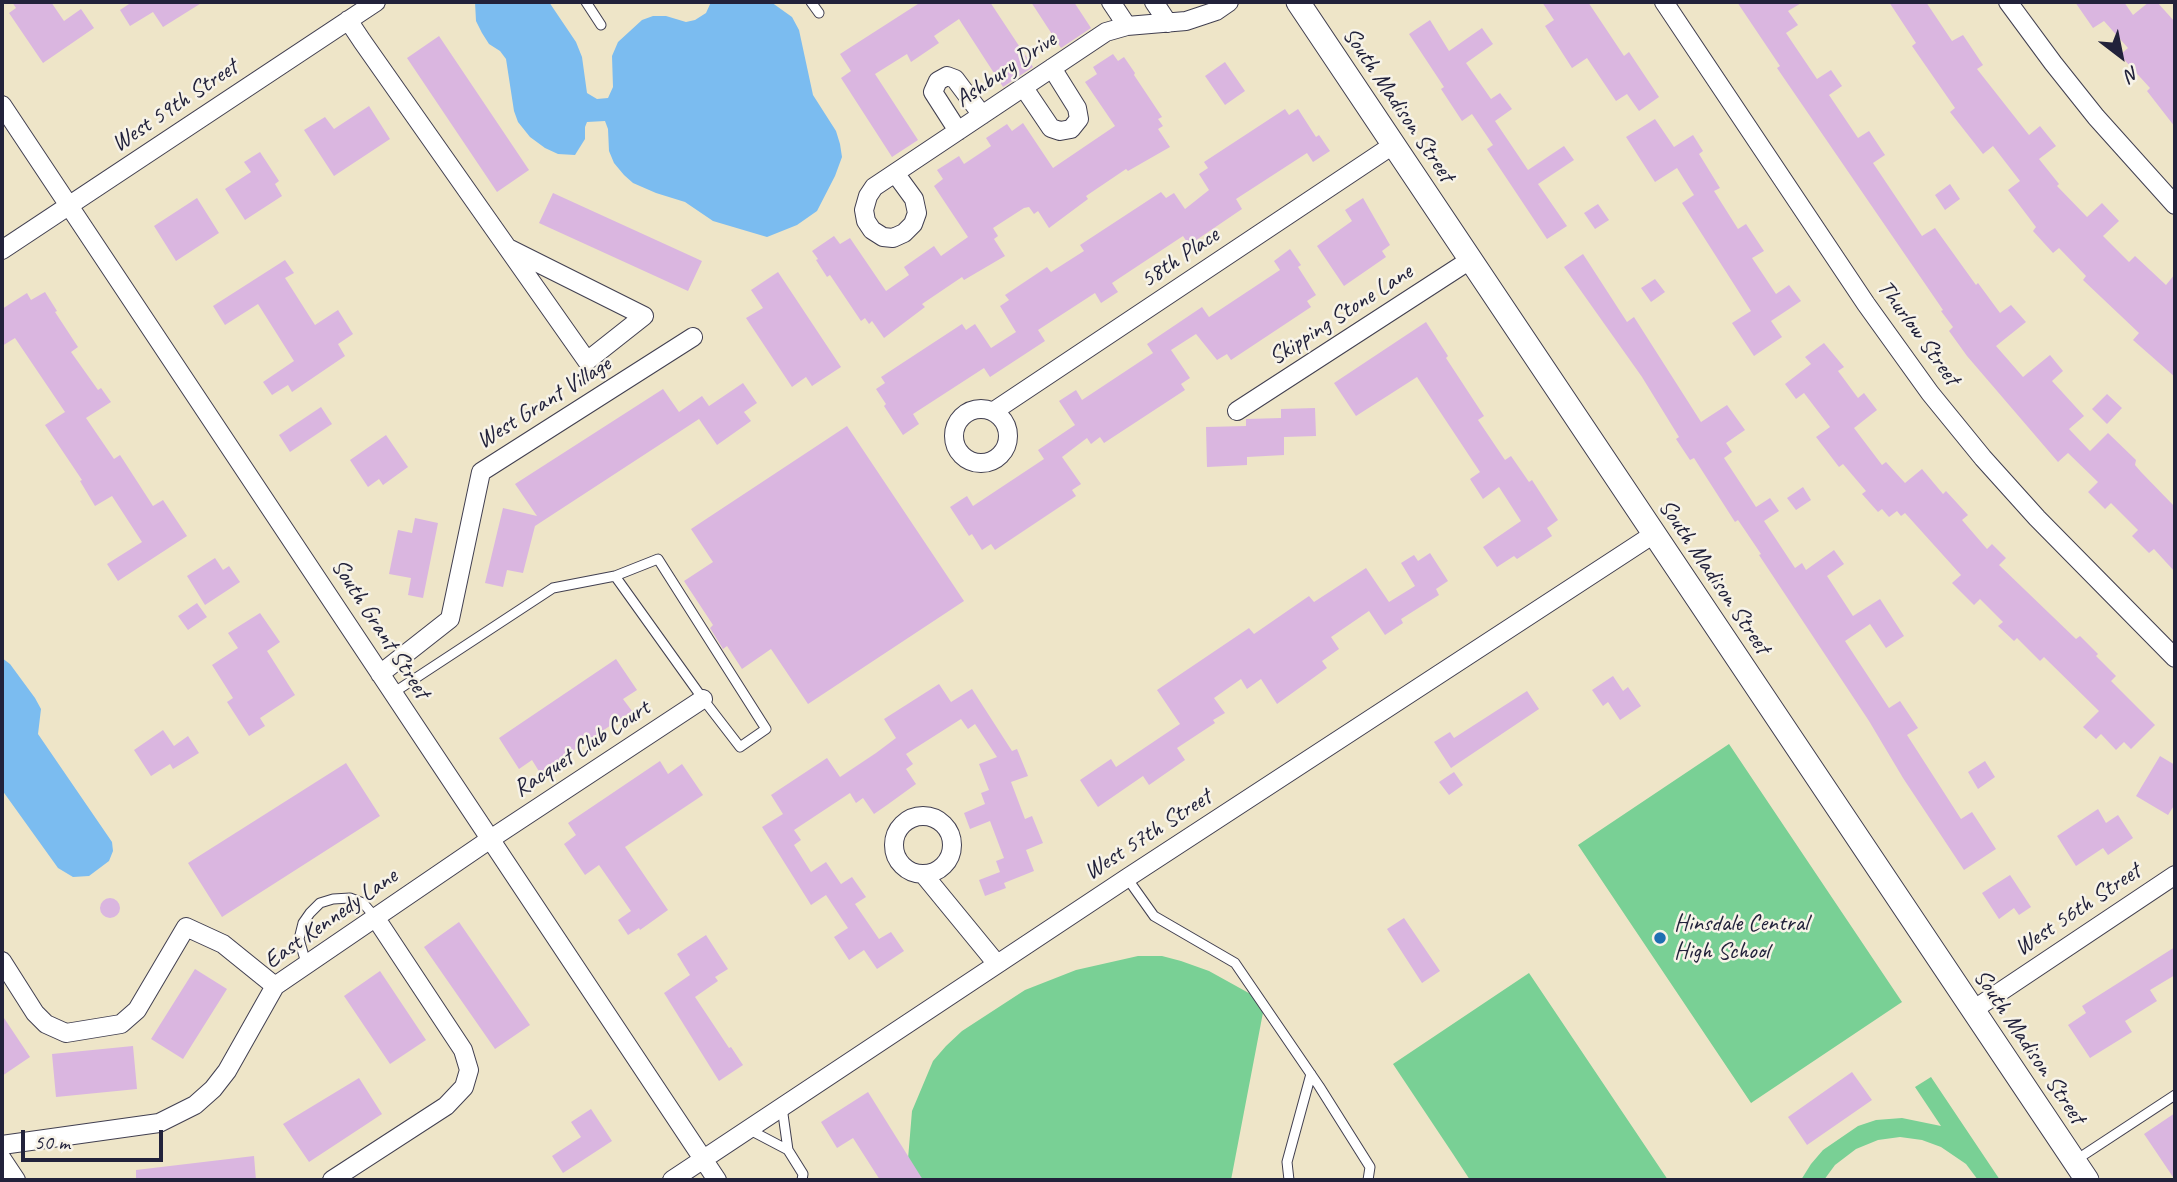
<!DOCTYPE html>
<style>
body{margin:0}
#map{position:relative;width:2177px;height:1182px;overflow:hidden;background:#eee5c8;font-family:Caveat,sans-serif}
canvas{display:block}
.frame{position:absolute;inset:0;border:4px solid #22223b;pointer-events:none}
.north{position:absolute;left:2086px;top:21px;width:70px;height:70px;-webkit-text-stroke:5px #f7f3e8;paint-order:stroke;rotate:148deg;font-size:19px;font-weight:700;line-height:28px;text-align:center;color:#22223b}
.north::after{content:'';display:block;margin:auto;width:24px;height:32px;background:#22223b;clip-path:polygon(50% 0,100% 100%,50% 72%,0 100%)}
.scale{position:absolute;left:21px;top:1130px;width:142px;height:32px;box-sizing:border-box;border:4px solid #22223b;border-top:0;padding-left:9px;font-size:21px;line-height:24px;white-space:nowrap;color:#22223b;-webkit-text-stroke:5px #f7f3e8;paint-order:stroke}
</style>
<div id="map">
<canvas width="2177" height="1182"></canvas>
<div class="frame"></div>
<div class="north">N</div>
<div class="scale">50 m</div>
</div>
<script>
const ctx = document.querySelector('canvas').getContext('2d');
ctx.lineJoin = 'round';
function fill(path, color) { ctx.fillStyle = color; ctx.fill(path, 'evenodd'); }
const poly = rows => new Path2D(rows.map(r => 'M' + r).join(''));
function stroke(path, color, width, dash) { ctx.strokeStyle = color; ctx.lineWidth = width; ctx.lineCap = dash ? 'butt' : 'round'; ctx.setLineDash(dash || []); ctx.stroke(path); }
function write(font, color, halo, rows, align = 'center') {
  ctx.font = font + ' Caveat,sans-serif'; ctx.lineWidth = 5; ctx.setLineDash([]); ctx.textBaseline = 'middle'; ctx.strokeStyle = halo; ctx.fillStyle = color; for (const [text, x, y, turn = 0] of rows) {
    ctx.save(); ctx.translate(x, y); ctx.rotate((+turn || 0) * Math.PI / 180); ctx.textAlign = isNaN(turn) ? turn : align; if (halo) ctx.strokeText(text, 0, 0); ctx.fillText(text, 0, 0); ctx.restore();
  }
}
const green = poly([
 [1729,744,1902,1002,1751,1103,1578,845],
 [1138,956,1162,956,1181,961,1209,971,1265,1002,1231,1180,922,1180,908,1159,912,1111,933,1061,946,1046,962,1031,1025,990,1076,970],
 [1529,973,1668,1180,1470,1180,1453,1154,1393,1064],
 [1931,1077,2000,1180,1978,1180,1966,1164,1941,1147,1922,1140,1900,1137,1878,1140,1856,1149,1835,1165,1824,1180,1801,1180,1811,1164,1823,1150,1858,1126,1876,1120,1902,1118,1941,1126,1915,1087]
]);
const water = poly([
 [475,2,549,2,576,42,582,57,587,93,597,99,608,98,613,87,612,56,618,42,642,20,653,16,666,16,686,22,695,20,706,13,711,2,771,2,792,17,799,30,813,95,836,131,840,144,842,157,835,176,817,211,797,225,767,237,713,221,685,202,656,193,633,183,624,175,614,163,609,151,608,129,605,121,587,122,585,127,585,139,575,155,558,154,545,148,530,137,518,122,514,111,506,59,500,51,489,44,482,33,476,21],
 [2,658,10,664,35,698,41,709,38,734,112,842,113,851,109,861,89,876,73,877,58,868,2,790]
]);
const building = poly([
 [12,2,51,2,64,21,81,9,94,28,43,63,9,13,16,8],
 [132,2,203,2,163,27,153,12,130,26,120,10],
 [921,2,990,2,1033,67,1003,87,959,19,934,36,939,43,911,62,907,54,875,74,918,140,892,157,841,78,851,71,840,54],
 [1031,2,1074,2,1091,28,1061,48],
 [1542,2,1588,2,1624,56,1629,52,1659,97,1639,111,1627,94,1616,101,1587,58,1572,68,1545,26,1554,20],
 [1737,2,1803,2,1788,11,1798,25,1786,33,1817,79,1831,70,1842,86,1829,95,1858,138,1869,131,1885,155,1873,163,1922,236,1935,228,1976,285,1978,283,2000,313,2011,305,2026,322,1996,346,2023,377,2050,355,2063,371,2052,381,2084,416,2069,429,2090,451,2108,433,2136,460,2135,465,2141,472,2175,507,2175,572,2154,549,2149,553,2132,536,2138,530,2111,503,2105,509,2088,492,2098,482,2068,453,2058,462,1967,356,1949,331,1953,327,1941,311,1943,310,1777,68,1780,66],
 [1889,2,1926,2,1952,41,1963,35,1983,65,1977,69,2029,135,2040,126,2056,146,2039,159,2059,184,2057,186,2087,217,2102,203,2119,221,2103,236,2129,262,2135,256,2166,285,2175,274,2175,377,2133,340,2139,333,2083,280,2086,276,2059,248,2053,253,2033,231,2036,227,2008,190,2020,181,1993,146,1983,154,1950,112,1955,108,1912,46,1916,43],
 [2075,2,2124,2,2133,15,2149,2,2157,2,2175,22,2175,127,2147,91,2150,88,2120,55,2128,48,2104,21,2093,28],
 [1430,20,1449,51,1482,28,1493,44,1466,63,1491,99,1500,93,1512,109,1495,121,1528,170,1564,146,1574,160,1538,184,1567,226,1547,239,1487,149,1493,145,1472,114,1462,121,1441,89,1444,87,1409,34],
 [439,36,529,170,497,192,407,58],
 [1113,54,1118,61,1124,57,1135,73,1134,75,1162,117,1158,119,1163,126,1158,129,1170,147,1128,171,1126,169,1086,196,1088,199,1049,228,1038,211,1034,214,1029,207,1024,208,993,228,998,236,994,239,1005,256,964,280,962,277,922,304,925,307,884,338,872,321,869,324,865,318,861,321,830,275,827,277,816,260,818,259,812,251,834,236,840,244,850,238,886,291,909,275,904,267,934,246,941,256,968,237,934,186,943,179,937,170,959,156,964,164,991,146,986,138,1007,124,1012,131,1023,123,1053,168,1115,126,1085,82,1097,74,1093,67],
 [1225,62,1245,91,1225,105,1205,76],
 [369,106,390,139,334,176,304,130,325,117,334,129],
 [1285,109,1289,115,1298,109,1316,137,1319,135,1330,151,1313,162,1307,153,1236,199,1242,209,1189,245,1183,236,1112,283,1118,292,1101,303,1095,293,1038,330,1045,341,990,377,984,368,913,414,919,424,903,435,884,406,886,404,876,389,885,383,881,377,962,324,966,330,975,324,991,348,1016,332,1000,306,1009,300,1005,295,1047,267,1051,272,1084,251,1080,245,1161,192,1166,198,1174,193,1185,209,1209,190,1199,174,1208,168,1204,162],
 [1655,119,1674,147,1693,135,1703,151,1699,154,1720,188,1714,191,1738,229,1746,224,1764,251,1752,258,1776,294,1789,285,1801,301,1771,321,1782,337,1754,356,1732,323,1751,311,1682,203,1694,195,1677,168,1655,182,1626,137],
 [260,152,279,181,275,184,282,196,245,220,225,189,251,172,244,162],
 [1950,184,1960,199,1945,210,1935,195],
 [553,193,702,261,688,291,539,223],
 [197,198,219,233,176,261,154,226],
 [1363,198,1390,245,1382,251,1386,257,1344,286,1317,246,1352,221,1345,210],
 [1598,204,1609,220,1595,229,1584,213],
 [1290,249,1301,265,1298,267,1316,295,1307,301,1311,307,1231,360,1227,354,1217,360,1196,334,1171,350,1190,378,1181,384,1185,390,1104,443,1100,437,1091,444,1087,438,1062,457,1081,484,1072,490,1076,496,995,550,991,544,982,550,972,534,969,536,950,507,967,496,973,506,1044,459,1038,450,1075,425,1059,401,1076,390,1082,400,1153,353,1147,344,1202,307,1209,317,1280,270,1274,261],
 [1583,254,1627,322,1634,317,1701,422,1727,405,1745,430,1726,443,1732,452,1724,458,1756,507,1770,498,1779,511,1764,521,1795,568,1802,563,1806,570,1834,550,1844,564,1827,576,1853,616,1880,599,1904,636,1886,648,1870,624,1845,641,1889,708,1900,701,1918,728,1907,735,1961,819,1972,812,1996,849,1964,870,1903,778,1869,721,1759,555,1761,554,1738,520,1735,522,1694,458,1690,460,1676,439,1679,437,1642,377,1564,267],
 [285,260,294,273,285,278,315,325,338,310,353,334,338,344,345,356,292,392,288,385,272,395,263,382,294,361,258,304,225,325,213,306],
 [778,272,841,367,812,386,806,377,792,387,746,318,763,308,751,290],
 [1655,279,1665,292,1651,302,1641,288],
 [45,292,57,311,55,312,78,347,71,352,98,390,101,388,111,402,86,418,114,459,120,455,153,506,163,500,187,536,118,581,107,564,142,542,112,496,95,506,80,481,82,480,45,425,65,412,15,338,2,346,2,309,27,293,31,300],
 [1426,322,1448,356,1446,358,1484,416,1478,420,1505,460,1511,456,1529,482,1532,480,1558,520,1547,528,1552,536,1517,559,1514,556,1497,567,1483,547,1521,521,1499,487,1483,499,1470,479,1480,472,1417,377,1356,416,1334,383],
 [1824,343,1844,367,1838,371,1858,398,1864,393,1877,410,1854,428,1882,465,1886,462,1905,483,1922,469,1943,494,1946,491,1968,515,1962,520,1987,549,1992,544,2006,558,1999,565,2076,639,2080,636,2098,654,2096,656,2116,676,2111,681,2155,725,2131,749,2124,742,2116,750,2101,734,2096,739,2083,727,2099,711,2044,657,2040,661,2017,638,2014,641,1998,626,2003,622,1980,599,1974,605,1952,583,1961,575,1905,513,1901,516,1897,511,1889,517,1882,509,1878,512,1862,494,1866,491,1843,464,1839,467,1816,437,1830,427,1804,393,1796,399,1785,384,1811,364,1805,357],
 [743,383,757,403,744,412,751,421,717,445,699,419,535,526,523,573,507,570,503,587,485,583,503,508,537,516,515,484,663,389,679,412,702,396,709,406],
 [2107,394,2122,408,2107,424,2092,409],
 [321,407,332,424,290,452,279,435],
 [1315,408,1316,436,1284,437,1284,455,1247,457,1247,465,1207,467,1206,427,1246,426,1246,419,1281,418,1281,409],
 [847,426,964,601,808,704,771,649,742,669,727,646,723,649,710,628,713,625,684,581,713,562,691,529],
 [386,435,408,467,383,485,379,479,368,487,350,460],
 [1803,487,1811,500,1796,510,1787,498],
 [415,518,438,523,423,598,408,595,411,578,389,574,398,530,412,533],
 [1430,553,1448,581,1436,589,1439,595,1401,619,1403,623,1385,635,1369,611,1331,637,1339,649,1322,661,1327,668,1277,704,1261,679,1247,689,1241,679,1214,698,1225,713,1213,720,1215,723,1177,748,1185,760,1149,785,1143,776,1098,807,1080,780,1111,759,1116,767,1180,724,1157,690,1249,628,1254,634,1309,596,1314,602,1366,568,1389,602,1415,586,1401,563,1414,555,1418,561],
 [215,558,223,570,229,566,240,582,205,605,187,576],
 [197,603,207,617,188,630,178,616],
 [260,613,280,642,267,651,295,695,260,718,265,726,249,736,227,702,233,698,212,665,238,648,228,633],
 [616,659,637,690,623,699,632,711,540,773,532,760,519,769,499,738],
 [1613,676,1623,691,1628,687,1641,706,1620,720,1608,702,1603,706,1592,690],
 [939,684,951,702,972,689,1012,751,1017,749,1028,776,1011,782,1025,819,1032,816,1043,843,1026,850,1034,871,1004,883,1006,888,985,896,979,880,1000,872,996,861,1004,858,990,821,970,829,964,813,985,804,981,793,989,790,979,764,997,757,975,724,968,729,961,719,906,754,913,764,906,769,916,784,887,805,874,814,863,798,856,803,850,793,794,830,801,840,794,845,811,872,826,862,841,884,852,877,866,897,855,904,879,939,891,932,904,951,877,969,864,950,849,960,834,937,848,928,826,895,811,905,762,827,783,814,771,795,827,758,840,777,876,753,896,738,884,719],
 [1527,691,1539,709,1451,768,1434,742,1450,732,1454,738],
 [163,730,174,746,188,736,199,753,173,769,170,764,151,776,134,750],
 [2160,756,2175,765,2175,804,2168,815,2136,796],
 [660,761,668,774,682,764,703,795,625,847,668,910,640,930,639,928,628,935,618,920,631,911,599,865,585,875,564,844,576,835,568,823],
 [1985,761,1995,777,1978,789,1968,772],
 [346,763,380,816,222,917,188,863],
 [1454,772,1463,785,1449,795,1439,782],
 [2098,809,2106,823,2118,815,2133,838,2108,855,2103,848,2076,866,2057,836],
 [2010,875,2031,907,2019,915,2014,908,1999,919,1982,893],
 '100 908a10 10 0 1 1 20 0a10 10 0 1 1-20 0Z',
 [1404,918,1440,971,1422,983,1387,929],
 [459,922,530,1025,495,1049,424,947],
 [706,935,728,969,715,977,718,981,695,997,729,1048,731,1047,743,1065,719,1081,664,993,690,975,677,954],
 [2175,947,2175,975,2150,990,2157,1001,2125,1021,2132,1032,2090,1058,2068,1025,2086,1013,2082,1006],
 [195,969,227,989,183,1059,151,1039],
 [380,971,426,1040,390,1064,344,996],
 [2,1015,30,1057,2,1076],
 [133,1046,137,1089,56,1097,52,1054],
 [1852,1072,1872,1100,1807,1145,1788,1117],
 [359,1078,382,1114,309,1162,283,1124],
 [868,1092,923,1180,880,1180,853,1138,837,1148,821,1122],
 [591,1109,612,1141,563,1173,552,1156,581,1137,571,1122],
 [2175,1113,2175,1180,2144,1134],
 [254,1156,256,1180,136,1180,136,1170]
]);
const service = poly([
 [586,2,601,25],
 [811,2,819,13],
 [393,693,553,588,615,576,703,699,740,747,766,729,658,559,615,576],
 [1127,878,1154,916,1235,963,1319,1086,1370,1167,1368,1180],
 [306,963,299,939,303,923,310,913,320,903,333,899,350,898,363,903,375,917],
 [748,1129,788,1150,782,1107],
 [788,1150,803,1174,802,1180],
 [2076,1160,2175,1095],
 [1289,1180,1287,1162,1311,1074]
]);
const minor = poly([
 [1111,2,1127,26],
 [1154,2,1168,23],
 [1664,2,1866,304,1930,393,1983,458,2037,518,2175,658],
 [2008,2,2053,63,2096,117,2175,205],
 [348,20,362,41,587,361,644,316,508,248],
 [1024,88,1051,128,1060,131,1071,129,1079,119,1077,108,1052,68],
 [2,105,717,1180],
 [958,131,933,92,938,81,947,76,955,79,982,115],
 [895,173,914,199,917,213,913,224,904,233,893,238,883,237,872,230,866,221,864,210,868,196,874,187,892,175,1106,32,1127,26,1186,21,1216,11,1229,2],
 [2,250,376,2],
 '954 436a27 27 0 1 1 54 0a27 27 0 1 1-54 0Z',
 [994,411,1393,145],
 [1237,411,1470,260],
 [380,674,450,619,481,472,693,337],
 '894 845a29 29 0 1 1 58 0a29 29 0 1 1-58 0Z',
 [924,875,997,964],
 [2,961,35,1013,46,1024,66,1033,121,1024,137,1010,186,927,223,944,275,986],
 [1973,1010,2175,875],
 [2,1145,159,1123,195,1105,213,1089,227,1071,275,986,489,840,703,699],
 [2,1159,16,1180],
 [332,1180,446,1106,464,1087,469,1070,463,1050,375,917],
 [672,1180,1127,878,1654,534]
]);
const tertiary = poly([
 [1298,2,2087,1180]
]);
const markers = [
 [1660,938,7,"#1f6fb2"]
];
const streetNames = [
 ["Ashbury Drive",1006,70,-34],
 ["South Madison Street",1398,105,56],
 ["West 59th Street",175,106,-34],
 ["58th Place",1180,258,-34],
 ["Skipping Stone Lane",1341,315,-33],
 ["Thurlow Street",1918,333,54],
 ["West Grant Village",544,403,-32],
 ["South Madison Street",1714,577,56],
 ["South Grant Street",380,629,57],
 ["Racquet Club Court",582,749,-33],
 ["West 57th Street",1148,835,-33],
 ["West 56th Street",2078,910,-34],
 ["East Kennedy Lane",331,919,-35],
 ["South Madison Street",2029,1047,56]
];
const poiNames = [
 ["Hinsdale Central",1674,924],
 ["High School",1674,952]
];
fill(green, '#79d095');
fill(water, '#7bbcf0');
fill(building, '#dab6e0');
stroke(service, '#413f50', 11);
stroke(minor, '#413f50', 20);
stroke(tertiary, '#413f50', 25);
stroke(service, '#fff', 9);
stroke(minor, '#fff', 18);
stroke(tertiary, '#fff', 23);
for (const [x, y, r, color] of markers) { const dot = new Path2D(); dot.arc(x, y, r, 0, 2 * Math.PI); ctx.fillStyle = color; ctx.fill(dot); stroke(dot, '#f7f3e8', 2.5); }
write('24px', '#22223b', '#f7f3e8', streetNames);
write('24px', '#22223b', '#f7f3e8', poiNames, 'left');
</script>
